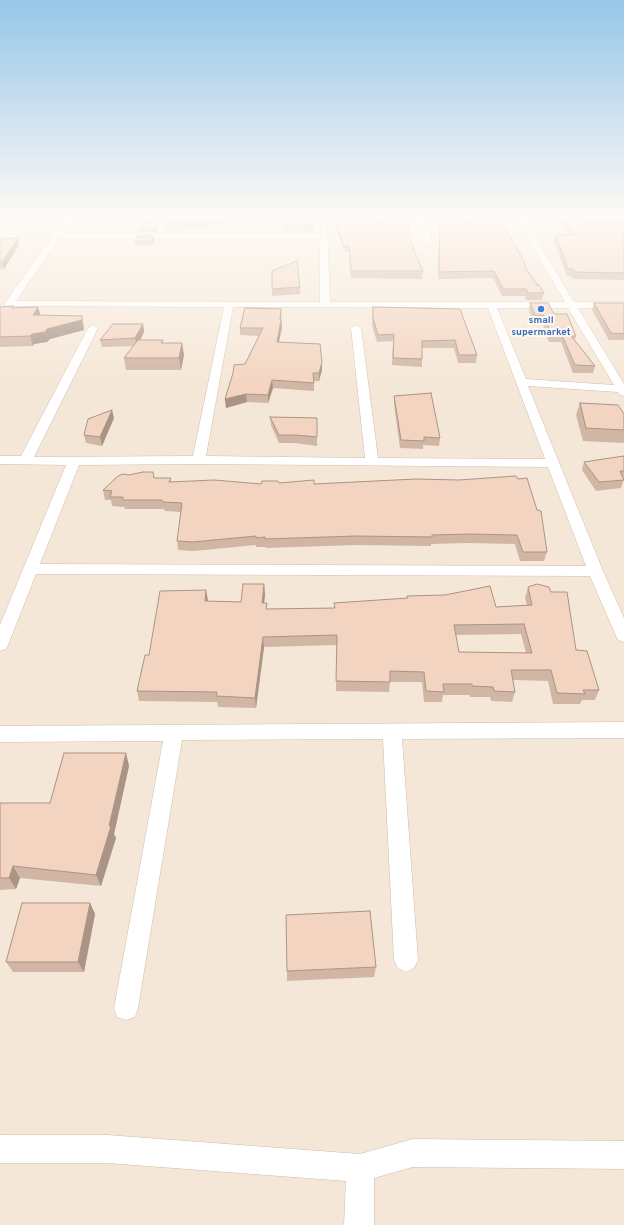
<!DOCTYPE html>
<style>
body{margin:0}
canvas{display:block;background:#fdf5e9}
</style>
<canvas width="624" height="1225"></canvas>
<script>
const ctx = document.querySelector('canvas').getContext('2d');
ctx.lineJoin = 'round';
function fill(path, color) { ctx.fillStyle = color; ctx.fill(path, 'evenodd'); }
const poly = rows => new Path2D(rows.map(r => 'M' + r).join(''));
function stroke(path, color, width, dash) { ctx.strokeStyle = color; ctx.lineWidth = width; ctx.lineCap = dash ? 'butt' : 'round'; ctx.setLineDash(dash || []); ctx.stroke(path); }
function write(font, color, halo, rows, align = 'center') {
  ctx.font = font + ' Overpass,sans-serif'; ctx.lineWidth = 4; ctx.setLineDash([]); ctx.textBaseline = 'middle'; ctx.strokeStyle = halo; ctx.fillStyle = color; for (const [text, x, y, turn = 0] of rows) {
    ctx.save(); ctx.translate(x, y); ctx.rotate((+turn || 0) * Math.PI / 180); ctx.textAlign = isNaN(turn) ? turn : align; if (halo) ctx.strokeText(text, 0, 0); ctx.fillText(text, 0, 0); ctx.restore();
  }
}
const residential = poly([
 [0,216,624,216,624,1225,0,1225]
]);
const street = poly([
 [67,216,75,216,63,234,320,234,321,225,327,225,330,302,565,302,518,221,427,221,432,243,428,245,424,243,419,221,321,221,321,217,422,216,624,217,624,221,525,221,574,302,624,302,624,308,578,308,624,384,624,396,620,395,618,392,528,386,603,571,624,618,624,642,618,640,616,636,590,576,36,574,8,645,6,649,0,651,0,625,66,465,0,464,0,456,21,456,88,328,93,325,98,328,34,457,193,456,224,307,6,306,4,304,67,216],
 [59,238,320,238,320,302,16,301,59,238],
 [233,307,488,308,545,459,378,458,361,328,356,325,351,328,365,458,206,456,233,307],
 [497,308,568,308,614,385,526,379,497,308],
 [199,464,548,467,586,566,40,564,79,465,199,464],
 [624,722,624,738,402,739,418,960,414,968,406,972,398,968,394,960,383,739,182,740,138,1008,135,1017,126,1020,117,1017,114,1008,163,741,0,742,0,726,624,722],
 [0,1135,107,1135,360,1154,413,1139,624,1141,624,1169,413,1167,374,1178,374,1225,344,1225,346,1181,107,1163,0,1163,0,1135]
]);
const wall = poly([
 [166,216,228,216,219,225,213,224,211,227,190,228,189,230,166,230,165,224],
 [281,216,314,225,314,231,282,230],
 [335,217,370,219,374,224,411,243,423,271,422,279,351,278,349,252,344,252,335,223],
 [564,218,590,223,624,225,624,280,573,279,571,276,567,276,554,242,556,235,569,235,563,224],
 [158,220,158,224,156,232,140,232,140,229],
 [440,224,525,267,544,293,542,300,526,300,525,296,502,296,493,278,438,279,439,231],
 [0,239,19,245,4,269,0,269],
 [154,240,152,245,136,245,135,241],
 [300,287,300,294,272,296,272,289],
 [530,303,554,314,576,336,575,340,595,366,593,373,573,373,561,342,549,342,542,322,533,322,529,310],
 [594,303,624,303,624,340,609,340,592,310],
 [0,307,13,308,84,326,84,330,50,339,47,342,34,344,33,346,0,347],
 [373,307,460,309,477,355,476,363,458,363,454,348,422,348,422,367,392,365,393,341,377,342,372,325],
 [281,309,282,327,279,343,322,362,322,370,319,381,314,381,314,391,273,388,268,403,247,402,226,408,225,399,260,336,240,335,240,328],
 [143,324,144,332,140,340,163,340,163,343,182,343,184,355,181,370,126,370,124,358,133,346,102,347,100,340],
 [394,396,440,438,439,446,423,445,423,449,400,448,394,404],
 [580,403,624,414,624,443,583,441,576,415],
 [270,417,317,418,317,446,295,443,279,443,271,425],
 [114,418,102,446,86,443,84,435],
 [624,456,624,479,621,488,596,491,582,470,584,462],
 [129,475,154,478,171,478,171,482,261,484,279,483,314,484,416,479,547,552,544,561,520,561,515,544,467,543,431,544,431,546,356,545,266,548,266,547,256,547,256,545,194,551,178,550,177,541,181,512,165,511,164,509,125,509,124,507,112,506,111,500,105,500,103,490],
 [264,584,265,595,264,603,267,609,334,608,334,603,407,598,407,596,496,607,527,605,525,598,528,587,576,650,599,690,595,700,582,700,580,704,553,704,548,681,513,680,515,692,512,702,491,701,490,697,470,697,470,695,443,695,442,702,424,702,422,682,390,682,389,692,336,691,337,645,264,647,256,708,218,707,217,702,139,701,137,691,149,655,208,601,241,602],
 [521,634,526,653,459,652,456,635],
 [126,753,129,766,114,834,116,838,101,886,20,878,16,889,0,890,0,803,50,803],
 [90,903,95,914,84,972,13,972,6,962],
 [376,967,374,977,287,981,287,971]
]);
const shadedWall = poly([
 [221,216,228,216,219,225,218,218],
 [213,218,213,224,211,227,210,221],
 [158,220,158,224,156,232,155,229],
 [189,221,190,228,189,230,188,224],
 [153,236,154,240,152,245,152,241],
 [18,238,19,245,4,269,2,262],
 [38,307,41,317,33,315],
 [281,309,281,316,280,325,281,320,282,327,277,350,277,342],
 [82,316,84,330,50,339,47,342,34,344,33,346,30,336,32,334],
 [143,324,144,332,137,346,135,338],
 [182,343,184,355,181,370,179,358],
 [322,362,322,370,319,381,319,373],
 [272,380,273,388,268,403,268,395],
 [246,394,247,402,226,408,225,399],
 [112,410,114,418,102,446,100,437],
 [264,584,265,595,263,613,262,603],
 [206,590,208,600,207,611,205,601],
 [263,637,264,647,256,708,255,698],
 [126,753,129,766,114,834,116,838,101,886,96,875,109,826],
 [13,866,20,878,16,889,9,878],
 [90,903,95,914,84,972,78,962]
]);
const building = poly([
 [166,216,221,216,218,218,213,218,210,221,189,221,188,224,165,224,166,216],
 [281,216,303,216,314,225,282,224,281,216],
 [368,216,370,219,374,218,374,224,394,217,407,219,411,243,423,271,351,271,349,246,344,246,335,217,368,216],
 [564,218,588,220,590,223,623,222,624,225,624,273,575,272,573,269,568,269,556,235,575,235,564,218],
 [158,220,155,229,140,229,141,224,158,220],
 [481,220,489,221,500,220,524,261,525,267,537,285,539,285,544,293,528,293,526,289,503,289,494,271,439,272,440,224,451,226,481,220],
 [137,236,153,236,152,241,135,241,137,236],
 [18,238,2,262,0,262,0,239,18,238],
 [297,261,300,287,272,289,272,271,297,261],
 [530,303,548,303,554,314,567,314,576,336,571,336,595,366,575,365,562,335,551,335,544,315,535,315,530,303],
 [594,303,624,303,624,334,611,333,594,303],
 [13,306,12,308,38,307,33,315,82,316,82,320,47,329,45,332,32,334,30,336,0,337,0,307,13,306],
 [373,307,460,309,477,355,459,355,455,340,422,341,422,359,393,358,394,334,378,335,373,318,373,307],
 [245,308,281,309,280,320,281,320,277,342,320,344,322,362,319,373,313,373,314,383,272,380,268,395,246,394,225,399,233,373,234,365,245,364,263,328,240,328,245,308],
 [113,324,143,324,135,338,100,340,113,324],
 [138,340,163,340,161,343,182,343,179,358,124,358,138,340],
 [431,393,440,438,424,437,424,441,401,440,394,396,431,393],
 [580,403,618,405,624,414,624,430,586,428,580,403],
 [112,410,100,437,84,435,88,419,112,410],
 [270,417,317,418,317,437,295,435,279,435,270,417],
 [624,456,624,471,620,471,624,480,599,482,584,462,624,456],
 [143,472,153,472,154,478,171,478,169,482,214,480,261,484,262,481,278,481,279,483,314,480,314,484,416,479,459,480,516,476,518,479,527,478,537,510,541,511,547,552,523,552,517,535,468,534,432,535,432,537,356,536,265,539,265,537,256,538,256,536,193,542,177,541,182,503,163,502,162,500,123,500,123,497,110,497,112,491,103,490,118,476,123,474,129,475,143,472],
 [243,584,264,584,262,603,267,603,266,609,335,608,334,603,408,598,407,596,445,595,490,586,496,607,532,605,528,587,537,584,549,587,551,592,567,592,576,650,587,651,599,690,583,690,585,694,557,693,551,670,511,670,515,692,494,691,493,687,472,686,472,684,443,684,444,692,426,691,424,672,390,671,390,682,336,681,337,635,263,637,255,698,216,696,217,692,137,691,145,655,149,655,160,591,206,590,205,601,241,602,243,584],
 [524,624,532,653,459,652,454,625,524,624],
 [64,753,126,753,109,826,111,826,96,875,13,866,9,878,0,878,0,803,50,803,64,753],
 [22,903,90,903,78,962,6,962,22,903],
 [370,911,376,967,287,971,286,915,370,911]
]);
const markers = [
 [541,309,4,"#3f7fe0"]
];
const farShopnames = [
 ["small",541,321],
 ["supermarket",541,333]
];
fill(residential, '#f5e7d7');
stroke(street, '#d0bdad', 1);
fill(street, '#fff');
fill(wall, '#d1b6a5');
fill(shadedWall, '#aa9486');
fill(building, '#f3d4c0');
stroke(building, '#aa9486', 1);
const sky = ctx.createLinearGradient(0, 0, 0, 387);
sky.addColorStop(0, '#96c6e8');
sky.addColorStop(0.56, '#fefaf5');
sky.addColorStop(1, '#fefaf500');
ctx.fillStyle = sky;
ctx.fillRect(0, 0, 624, 387);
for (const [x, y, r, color] of markers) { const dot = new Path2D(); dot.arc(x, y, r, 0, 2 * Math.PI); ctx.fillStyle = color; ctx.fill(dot); stroke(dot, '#fff9f0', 1.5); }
write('bold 10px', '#366cbe', '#fff9f0', farShopnames);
</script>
